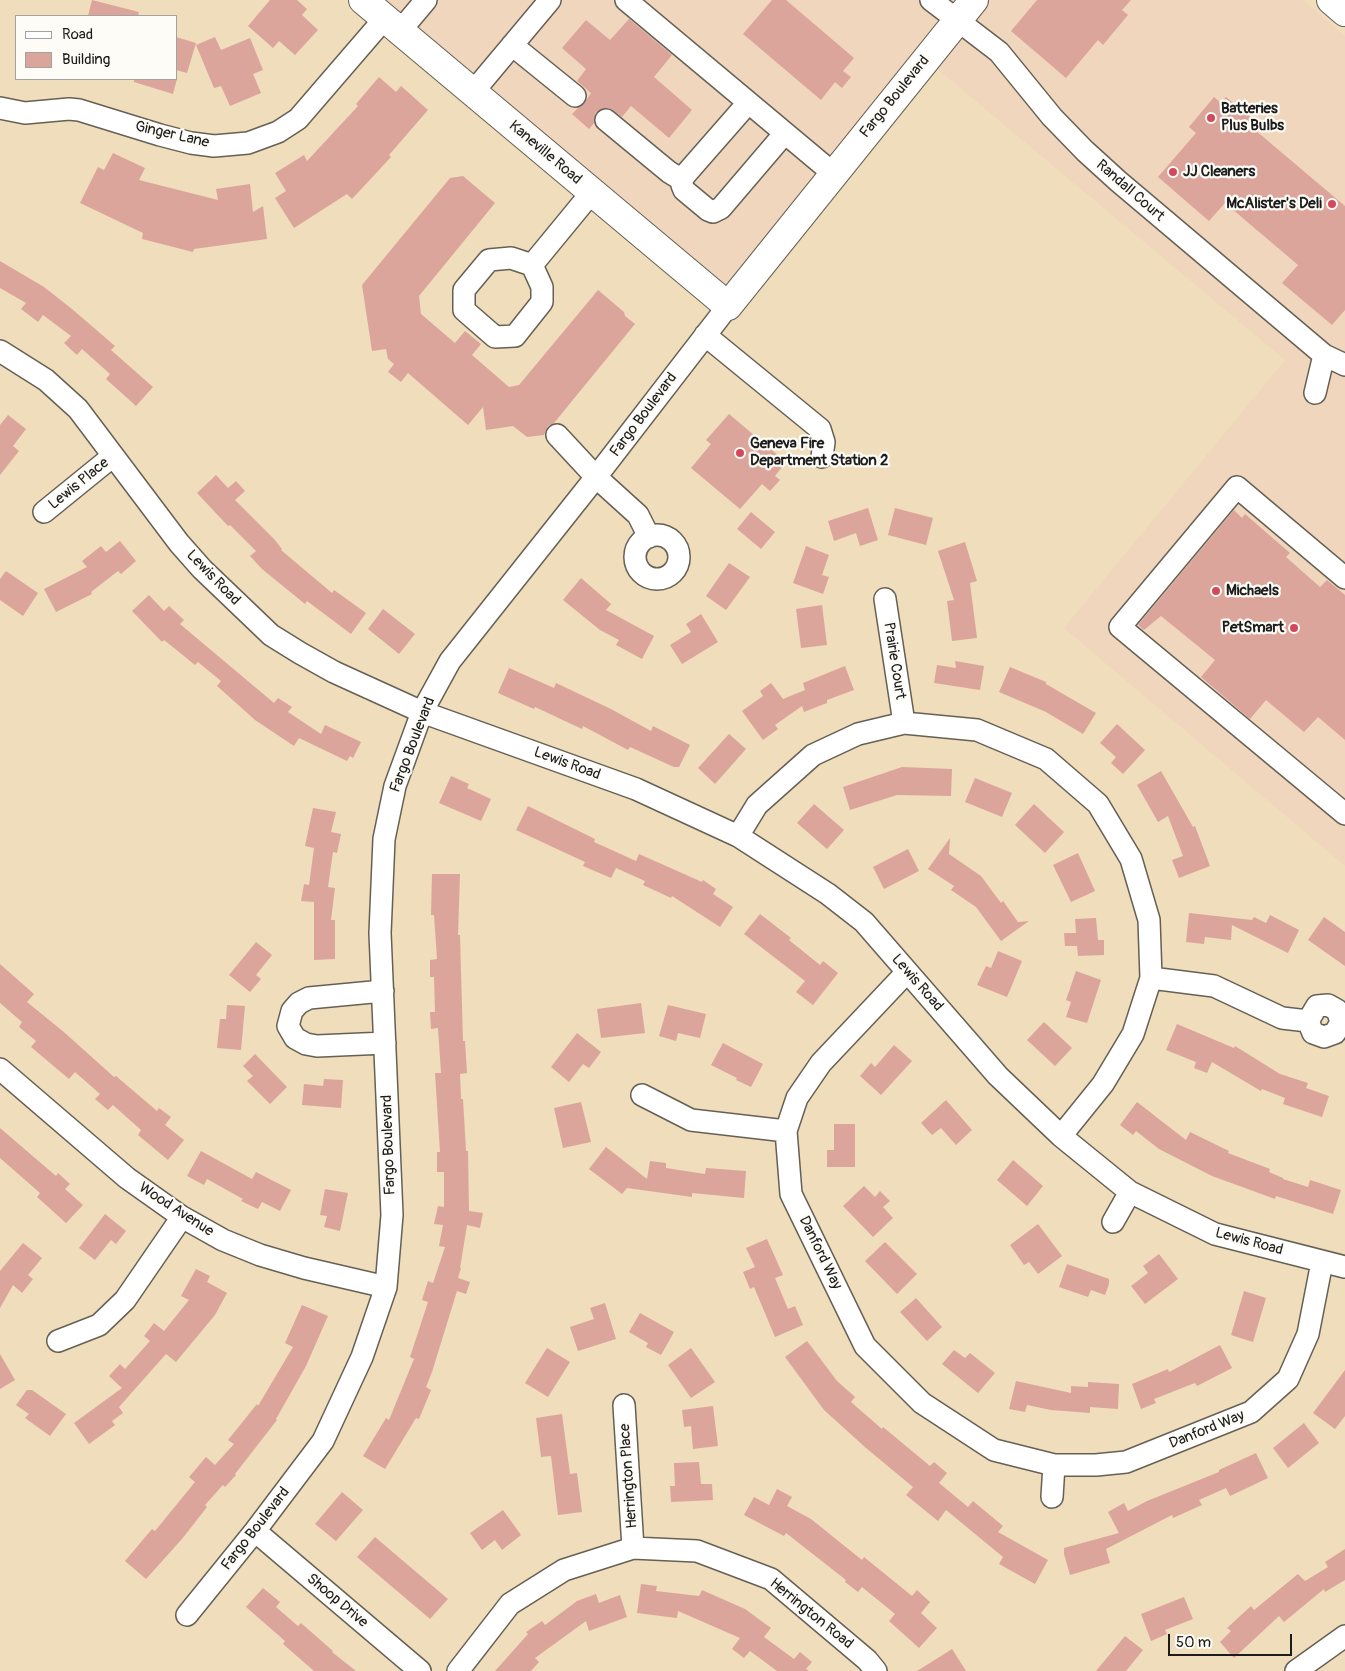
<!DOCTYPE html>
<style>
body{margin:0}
#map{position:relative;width:1345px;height:1671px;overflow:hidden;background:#efddbb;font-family:Pangolin,sans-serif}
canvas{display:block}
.legend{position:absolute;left:15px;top:15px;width:162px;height:65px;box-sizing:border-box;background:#fdfcf7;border:1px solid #a3a29f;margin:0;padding:6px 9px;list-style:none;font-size:15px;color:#1c1c1c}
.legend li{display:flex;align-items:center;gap:10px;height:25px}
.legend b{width:25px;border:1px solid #a3a29f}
.scale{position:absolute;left:1168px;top:1634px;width:124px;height:22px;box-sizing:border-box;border:2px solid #1c1c1c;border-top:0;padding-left:6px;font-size:15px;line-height:18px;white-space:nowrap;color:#1c1c1c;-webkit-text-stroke:4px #fdfcf7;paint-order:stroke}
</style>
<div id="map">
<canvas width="1345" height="1671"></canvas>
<ul class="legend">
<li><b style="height:6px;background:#fff"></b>Road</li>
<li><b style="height:14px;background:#dca59c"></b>Building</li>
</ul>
<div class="scale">50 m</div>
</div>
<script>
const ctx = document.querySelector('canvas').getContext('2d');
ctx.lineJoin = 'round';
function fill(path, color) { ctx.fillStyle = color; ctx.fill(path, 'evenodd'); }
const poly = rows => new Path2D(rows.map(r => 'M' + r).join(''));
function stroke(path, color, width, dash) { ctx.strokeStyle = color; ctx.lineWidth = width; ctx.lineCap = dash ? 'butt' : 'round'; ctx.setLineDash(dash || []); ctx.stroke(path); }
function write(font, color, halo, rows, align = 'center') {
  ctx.font = font + ' Pangolin,sans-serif'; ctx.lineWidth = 4.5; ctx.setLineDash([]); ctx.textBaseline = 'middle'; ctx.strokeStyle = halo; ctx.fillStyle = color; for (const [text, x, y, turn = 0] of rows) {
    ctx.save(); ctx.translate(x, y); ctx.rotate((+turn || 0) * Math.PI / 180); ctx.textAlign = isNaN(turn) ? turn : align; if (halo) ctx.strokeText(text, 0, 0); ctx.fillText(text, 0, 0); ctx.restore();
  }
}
const built = poly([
 [372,0,970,0,729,298],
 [989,0,1303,0,1345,36,1345,866,1064,628,1285,360,934,66]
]);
const building = poly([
 [92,0,139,12,138,16,88,16],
 [270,0,297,0,307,9,302,15,318,30,295,55,279,41,273,48,248,26],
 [772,0,786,0,854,58,843,71,851,77,842,88,835,82,821,100,743,34],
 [1037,0,1131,0,1122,10,1128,15,1103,45,1098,40,1066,78,1011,31],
 [629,19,672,55,654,77,692,110,669,138,631,106,622,117,609,108,601,109,596,112,594,117,594,123,589,129,572,114,578,108,584,104,591,93,577,81,586,69,562,48,586,20,610,40],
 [176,37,196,43,187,73,176,70],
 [215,37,221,50,250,38,263,70,253,74,261,93,230,106,221,86,214,88,196,45],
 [379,77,396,92,401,86,428,110,389,155,391,157,352,199,347,194,294,228,275,198,286,191,275,173,304,155,307,161,358,106,356,104],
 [134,79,177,79,173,94,134,82],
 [1214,97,1221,103,1226,97,1254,120,1249,125,1345,206,1345,310,1332,325,1282,283,1298,265,1225,203,1209,221,1158,177,1196,133,1189,127],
 [113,153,145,168,139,180,218,200,216,189,250,184,253,212,263,206,267,239,194,249,193,252,142,239,143,233,80,203,98,167,104,170],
 [463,176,495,203,419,296,421,314,455,343,465,331,481,344,472,355,509,387,519,385,598,290,624,312,625,316,635,324,554,423,548,426,544,435,527,437,513,426,486,430,483,407,468,425,408,373,401,382,388,372,394,364,388,359,386,349,372,351,362,285,450,178],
 [0,261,44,287,72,309,115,346,111,350,153,387,136,406,106,379,110,374,82,349,77,355,64,343,71,336,43,315,38,322,21,309,26,303,0,288],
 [729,414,786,462,775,476,780,480,770,491,762,484,740,509,691,468,711,444,706,440],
 [8,415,26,429,13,446,19,451,0,475,0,425],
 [216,475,228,488,236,481,245,491,235,500,274,539,282,549,281,550,332,593,334,590,366,613,351,634,307,601,305,604,262,569,250,556,256,551,230,525,228,526,197,493],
 [868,508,878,540,860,546,856,533,834,541,828,521],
 [895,508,933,518,926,545,888,535],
 [1234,510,1242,518,1245,514,1290,553,1286,557,1320,587,1327,580,1345,595,1345,740,1318,717,1304,732,1266,700,1250,719,1201,677,1215,660,1161,616,1144,630,1138,625],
 [751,512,775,532,761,549,737,529],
 [120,541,136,561,121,574,118,571,91,592,92,594,56,612,44,589,87,567,82,561,101,546,106,552],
 [965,542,977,581,970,583,977,638,952,641,947,601,954,600,938,551],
 [806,546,829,555,822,575,829,577,823,594,793,583],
 [729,563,750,577,726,610,706,596],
 [6,571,38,593,23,616,0,600,0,579],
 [581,578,611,604,606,610,654,636,642,659,616,645,619,640,600,630,563,600],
 [149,595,164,611,169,606,184,620,180,624,274,703,278,698,292,707,288,712,321,734,325,725,361,742,353,758,350,756,347,761,299,738,294,746,255,720,217,686,221,681,198,662,195,665,164,640,162,642,132,611],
 [822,605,827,645,801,648,796,609],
 [383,609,415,634,399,654,368,629],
 [701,614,718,642,682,664,670,645,691,632,686,624],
 [955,661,984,666,980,690,934,683,937,665,956,668],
 [845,666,854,690,827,700,827,703,804,712,802,706,775,725,778,729,763,740,742,711,763,696,760,691,771,683,783,699,805,690,803,683],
 [1010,667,1046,682,1046,684,1096,713,1083,734,1046,712,999,692],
 [509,668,554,688,556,683,611,709,651,731,653,726,690,745,679,767,674,767,630,747,628,750,583,726,582,729,535,707,534,709,498,693],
 [1117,724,1145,750,1123,774,1111,763,1116,757,1100,743],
 [729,734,746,749,715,784,698,768],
 [902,767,952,769,951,796,897,795,850,810,843,787],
 [1161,771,1193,827,1195,826,1210,866,1179,878,1172,860,1183,856,1168,816,1158,822,1137,785],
 [451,776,469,784,467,788,491,799,481,821,439,803],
 [975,778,1012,793,1002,817,965,802],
 [814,804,844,830,827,849,797,823],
 [1034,804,1064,832,1045,853,1015,825],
 [528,806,595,839,594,842,636,861,639,854,702,882,703,880,716,889,713,894,733,907,720,927,672,896,671,898,643,885,645,881,616,868,611,878,583,866,585,862,516,830],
 [313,808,336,812,331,832,341,834,337,853,333,852,328,887,335,888,331,920,335,920,335,959,314,960,314,902,301,901,304,884,309,885,314,848,305,846],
 [950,838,949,854,981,876,1001,903,1003,901,1018,922,1029,921,1001,941,976,907,951,890,954,886,928,869],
 [908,849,919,871,884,889,873,867],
 [1078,853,1095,891,1071,902,1053,865],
 [432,874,460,874,458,935,460,935,463,1041,465,1041,467,1073,460,1074,461,1099,463,1099,466,1151,468,1151,469,1211,483,1213,480,1228,467,1225,460,1268,461,1268,458,1278,470,1282,466,1294,457,1291,432,1372,426,1387,431,1390,419,1419,416,1418,385,1469,363,1456,386,1418,389,1420,414,1359,410,1357,428,1302,422,1300,428,1281,433,1283,445,1247,439,1246,443,1225,434,1224,438,1206,444,1207,444,1172,437,1172,437,1152,440,1152,435,1073,441,1073,438,1028,431,1029,430,1012,435,1012,434,977,430,977,430,960,437,959,434,915,431,915],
 [1189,913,1252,920,1254,917,1266,923,1270,915,1299,930,1288,953,1232,925,1231,940,1205,937,1204,944,1186,942],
 [760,914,791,938,789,940,820,965,823,961,838,973,813,1005,796,992,805,981,744,934],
 [1324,917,1345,932,1345,966,1308,940],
 [1096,918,1098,940,1104,940,1104,955,1078,956,1077,946,1065,946,1064,933,1076,933,1075,919],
 [256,942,272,955,256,975,261,979,250,992,229,975],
 [998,951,1022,961,1007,997,977,985,986,966,991,968],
 [0,964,34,994,27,1002,65,1033,114,1077,116,1076,157,1111,159,1108,171,1117,165,1125,184,1140,168,1160,138,1135,141,1130,113,1105,108,1110,95,1099,100,1094,75,1072,69,1079,31,1047,36,1041,19,1027,22,1022,0,1003],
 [1076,971,1101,980,1087,1023,1066,1017,1071,1002,1066,1000],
 [641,1003,645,1033,601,1038,597,1009],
 [227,1005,245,1006,241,1050,217,1048,220,1019,226,1019],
 [668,1005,706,1014,700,1038,678,1033,676,1041,659,1036],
 [1044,1022,1072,1048,1055,1066,1027,1040],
 [1177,1024,1234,1048,1235,1046,1280,1074,1308,1083,1306,1088,1329,1096,1322,1117,1283,1104,1285,1098,1262,1089,1261,1091,1212,1062,1207,1073,1194,1068,1196,1062,1166,1050],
 [577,1033,601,1052,589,1068,583,1064,569,1082,551,1067],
 [723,1043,763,1064,751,1087,736,1080,737,1078,711,1065],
 [894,1045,912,1061,881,1095,860,1076,871,1063,875,1067],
 [255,1054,287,1087,270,1104,247,1081,253,1076,243,1066],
 [324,1079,343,1080,341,1108,302,1105,304,1084,323,1086],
 [946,1100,972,1130,956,1145,941,1128,932,1135,921,1123],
 [581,1102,591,1142,563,1148,554,1108],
 [1137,1102,1186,1140,1190,1132,1229,1151,1228,1153,1270,1169,1269,1172,1283,1178,1283,1179,1308,1187,1310,1180,1341,1190,1333,1214,1276,1196,1275,1199,1212,1176,1159,1149,1136,1131,1133,1135,1120,1125],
 [834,1124,855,1124,855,1167,827,1167,827,1150,834,1150],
 [0,1128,56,1176,58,1173,70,1184,65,1189,83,1205,66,1223,37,1197,40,1193,0,1158],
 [606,1147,647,1179,650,1161,666,1163,666,1168,705,1174,706,1168,746,1171,744,1198,692,1193,692,1197,627,1188,622,1194,589,1169],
 [201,1151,252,1179,256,1172,291,1190,280,1211,262,1202,258,1209,241,1201,243,1199,207,1179,204,1185,187,1176],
 [1013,1160,1043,1186,1027,1206,997,1180],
 [864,1186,875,1197,880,1191,890,1201,883,1207,893,1218,873,1237,843,1206],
 [325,1189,348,1193,340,1231,324,1227,327,1216,320,1215],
 [105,1214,126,1231,116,1244,111,1240,95,1260,79,1248],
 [1038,1224,1062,1256,1038,1274,1029,1262,1024,1265,1010,1245],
 [767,1239,783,1275,775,1278,788,1309,795,1306,803,1325,775,1337,754,1287,750,1289,743,1272,755,1267,746,1248],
 [885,1242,917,1274,897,1294,865,1261],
 [23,1243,42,1258,28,1275,33,1279,22,1293,13,1285,0,1308,0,1271],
 [1159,1254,1178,1279,1145,1304,1131,1286,1148,1273,1143,1266],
 [1067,1264,1109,1279,1109,1284,1105,1295,1091,1290,1088,1297,1059,1287],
 [196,1269,210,1276,207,1282,227,1293,215,1315,176,1362,166,1354,119,1407,123,1413,112,1421,115,1425,89,1444,74,1423,122,1388,109,1376,120,1364,125,1369,150,1341,144,1336,154,1323,164,1331,189,1300,181,1296],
 [1244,1291,1266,1298,1253,1342,1231,1335],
 [916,1298,942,1327,927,1341,900,1312],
 [605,1303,616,1339,578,1351,570,1327,594,1319,590,1308],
 [302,1305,328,1316,306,1366,276,1419,277,1420,235,1474,236,1475,225,1487,223,1485,205,1505,207,1507,182,1539,146,1579,125,1561,152,1529,155,1531,195,1482,189,1477,206,1457,215,1465,234,1444,228,1440,257,1404,258,1406,293,1347,285,1343],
 [640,1313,674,1332,661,1355,646,1347,648,1343,629,1332],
 [807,1341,837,1381,855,1397,851,1402,882,1429,883,1427,930,1466,934,1462,947,1473,939,1483,968,1507,973,1501,1003,1526,998,1532,1048,1560,1035,1584,999,1564,1003,1557,946,1510,938,1521,906,1495,913,1487,866,1448,824,1410,785,1357],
 [1220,1345,1232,1368,1197,1386,1195,1383,1154,1399,1156,1403,1141,1409,1132,1384,1168,1369,1169,1372],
 [547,1348,570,1362,548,1397,525,1383],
 [691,1348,715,1382,691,1398,668,1365],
 [954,1350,965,1358,970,1353,995,1373,978,1393,942,1364],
 [0,1354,15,1380,0,1389],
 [1345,1370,1345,1416,1335,1429,1313,1413],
 [1016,1381,1071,1393,1071,1386,1088,1387,1088,1382,1119,1384,1118,1409,1090,1407,1090,1413,1051,1410,1027,1405,1025,1412,1009,1409],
 [27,1390,32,1390,66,1414,50,1436,25,1418,29,1414,16,1405],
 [713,1406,718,1446,693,1449,691,1426,684,1427,682,1410],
 [562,1414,570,1474,577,1473,582,1512,558,1515,551,1456,541,1457,536,1418],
 [1304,1423,1319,1443,1288,1468,1273,1448],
 [1256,1453,1268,1478,1230,1496,1226,1488,1199,1500,1202,1505,1173,1518,1172,1515,1106,1549,1110,1563,1070,1575,1064,1554,1064,1548,1119,1533,1108,1512,1124,1503,1128,1511,1147,1501,1219,1472,1219,1470],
 [699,1462,701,1484,712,1484,713,1500,671,1502,670,1486,675,1486,674,1463],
 [777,1489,792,1497,787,1506,811,1519,862,1560,864,1557,912,1596,917,1590,930,1602,921,1613,937,1628,919,1648,889,1621,895,1614,862,1587,858,1592,845,1582,846,1580,786,1533,784,1536,744,1515,754,1497,769,1505],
 [342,1492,363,1510,336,1541,315,1524],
 [503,1510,521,1535,502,1550,495,1540,482,1550,470,1533],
 [375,1537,448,1599,430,1619,357,1557],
 [1345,1549,1345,1580,1325,1592,1324,1589,1284,1622,1279,1616,1234,1658,1220,1642,1231,1631,1227,1628,1251,1606,1254,1610,1298,1574,1305,1581,1328,1567,1325,1562],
 [641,1584,657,1586,656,1591,699,1596,702,1590,745,1609,771,1628,764,1637,794,1659,800,1652,812,1662,806,1669,809,1671,777,1671,750,1651,744,1658,732,1649,740,1638,678,1611,677,1618,637,1613],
 [263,1588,280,1602,276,1607,298,1626,301,1623,333,1651,332,1652,356,1671,314,1671,283,1644,285,1641,246,1607],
 [596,1594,599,1603,620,1595,627,1617,589,1631,586,1621,535,1658,539,1662,531,1671,495,1671,528,1634,526,1632,542,1621,545,1625,577,1601],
 [1184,1597,1193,1619,1165,1630,1167,1634,1151,1641,1141,1614],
 [1125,1636,1143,1650,1126,1671,1096,1671],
 [952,1649,966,1671,917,1671,941,1656]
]);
const minor = poly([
 [626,0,834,174],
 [931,0,999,52,1052,117,1085,151,1118,181,1324,355,1345,365],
 [400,31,426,0],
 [512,45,575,96],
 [473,92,550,0],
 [748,103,685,175,682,180,682,185,684,190,708,210,713,212,721,208,785,133],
 [0,108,25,113,69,109,79,110,160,135,191,143,214,146,248,143,278,132,298,119,385,18],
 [606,120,669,172,682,180],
 [511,258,532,265,542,287,542,302,515,336,495,337,464,310,464,290,489,260,511,258],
 [532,265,592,192],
 [705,335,820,429,824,442,822,457],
 [0,351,46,380,78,409,179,543,202,569,271,635,300,653,334,672,422,712,636,789,738,836,828,894,864,922,998,1076,1061,1136,1130,1192,1215,1234,1345,1267],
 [1315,393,1324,355],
 [557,435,596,477,638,515,649,537],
 [44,512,113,456],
 '635 557a22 22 0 1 1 44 0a22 22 0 1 1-44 0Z',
 [1345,578,1237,487,1120,627,1345,814],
 [885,599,904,723],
 [738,836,757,805,813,755,858,734,904,723,977,730,1046,759,1098,804,1131,859,1149,920,1151,978,1133,1034,1103,1084,1061,1136],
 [907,972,821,1063,797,1098,786,1131,791,1194,865,1346,922,1403,994,1450,1054,1465,1096,1465,1126,1462,1251,1412,1288,1379,1308,1334,1322,1262],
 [1151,978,1214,986,1282,1018,1308,1021,1313,1033,1324,1037,1335,1033,1341,1022,1337,1010,1328,1005,1317,1006,1308,1021],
 [383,991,309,998,299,1003,292,1011,288,1026,295,1038,306,1044,317,1046,385,1043],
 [0,1069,127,1178,182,1217,223,1240,260,1255,304,1268,386,1287],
 [642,1095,691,1120,786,1131],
 [1113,1222,1130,1192],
 [58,1341,99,1325,125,1300,182,1217],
 [624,1405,633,1548],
 [1052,1497,1054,1465],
 [255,1531,420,1671],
 [187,1615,255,1531,323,1441,362,1357,386,1287,392,1215,380,933,384,839,395,786,422,712,450,661,596,477,728,306],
 [458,1671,510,1604,564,1570,633,1548,697,1551,771,1579,867,1660,876,1671],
 [1296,1671,1345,1636]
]);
const major = poly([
 [363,0,728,306,974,0],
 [1331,0,1345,12]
]);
const markers = [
 [1211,118,5,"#d1495b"],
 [1173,172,5,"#d1495b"],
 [1332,204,5,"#d1495b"],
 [740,453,5,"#d1495b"],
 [1216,591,5,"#d1495b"],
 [1294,628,5,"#d1495b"]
];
const streetNames = [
 ["Fargo Boulevard",895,97,-51],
 ["Ginger Lane",172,135,13],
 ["Kaneville Road",545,153,40],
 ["Randall Court",1130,191,41],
 ["Fargo Boulevard",644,415,-53],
 ["Lewis Place",79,484,-39],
 ["Lewis Road",213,578,46],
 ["Prairie Court",894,661,81],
 ["Fargo Boulevard",413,745,-69],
 ["Lewis Road",567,764,20],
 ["Lewis Road",917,983,49],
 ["Fargo Boulevard",389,1145,-92],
 ["Wood Avenue",176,1210,33],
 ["Lewis Road",1249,1242,15],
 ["Danford Way",820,1253,64],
 ["Danford Way",1207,1430,-22],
 ["Herrington Place",629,1476,-94],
 ["Fargo Boulevard",256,1529,-52],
 ["Shoop Drive",337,1601,40],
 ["Herrington Road",811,1614,39]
];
const poiNames = [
 ["Batteries",1221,109],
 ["Plus Bulbs",1221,126],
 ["JJ Cleaners",1183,172],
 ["McAlister's Deli",1322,204,"right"],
 ["Geneva Fire",750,444],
 ["Department Station 2",750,461],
 ["Michaels",1226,591],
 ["PetSmart",1284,628,"right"]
];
fill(built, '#f0d6bc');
fill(building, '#dca59c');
stroke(minor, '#666054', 24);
stroke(major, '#666054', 30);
stroke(minor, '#fff', 21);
stroke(major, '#fff', 28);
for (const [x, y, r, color] of markers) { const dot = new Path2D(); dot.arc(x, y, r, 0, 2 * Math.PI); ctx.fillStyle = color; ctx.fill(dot); stroke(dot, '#fdfcf7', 2); }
write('15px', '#1c1c1c', '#fdfcf7', streetNames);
write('bold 15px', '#1c1c1c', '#fdfcf7', poiNames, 'left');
</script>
